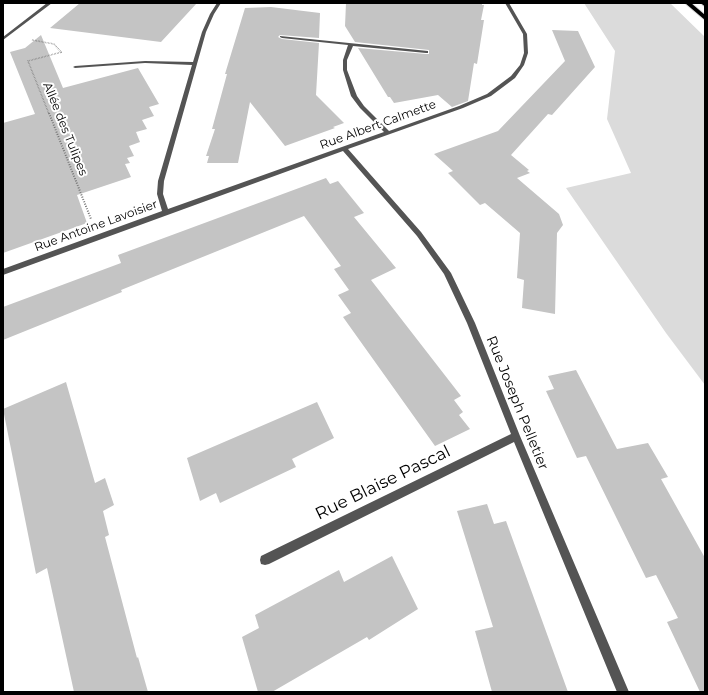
<!DOCTYPE html>
<meta charset="utf-8">
<style>
body{margin:0}
#map{position:relative;width:708px;height:695px;overflow:hidden;background:#fff;font-family:Montserrat,sans-serif}
canvas{display:block}
.frame{position:absolute;inset:0;border:4px solid #000;pointer-events:none}
</style>
<div id="map">
<canvas width="708" height="695"></canvas>
<div class="frame"></div>
</div>
<script>
const ctx = document.querySelector('canvas').getContext('2d');
ctx.lineJoin = 'round';
function fill(path, color) { ctx.fillStyle = color; ctx.fill(path, 'evenodd'); }
const poly = rows => new Path2D(rows.map(r => 'M' + r).join(''));
function stroke(path, color, width, dash) { ctx.strokeStyle = color; ctx.lineWidth = width; ctx.lineCap = dash ? 'butt' : 'round'; ctx.setLineDash(dash || []); ctx.stroke(path); }
function write(font, color, halo, rows, align = 'center') {
  ctx.font = font + ' Montserrat,sans-serif'; ctx.lineWidth = 4; ctx.setLineDash([]); ctx.textBaseline = 'middle'; ctx.strokeStyle = halo; ctx.fillStyle = color; for (const [text, x, y, turn = 0] of rows) {
    ctx.save(); ctx.translate(x, y); ctx.rotate((+turn || 0) * Math.PI / 180); ctx.textAlign = isNaN(turn) ? turn : align; if (halo) ctx.strokeText(text, 0, 0); ctx.fillText(text, 0, 0); ctx.restore();
  }
}
const green = poly([
 [584,3,670,3,705,37,705,385,666,333,566,188,631,173,607,119,615,51]
]);
const building = poly([
 [80,3,197,3,161,42,50,28],
 [346,3,482,3,482,5,484,5,481,20,484,20,477,64,474,63,468,101,452,107,438,95,394,103,390,97,388,97,358,48,426,54,429,54,429,50,355,42,345,26],
 [271,7,320,13,319,38,280,35,278,37,282,39,319,43,316,95,344,123,333,127,335,128,285,146,250,102,238,163,207,163,209,156,206,156,215,129,212,129,227,74,225,74,245,8],
 [552,30,578,31,595,67,552,115,548,114,511,155,529,170,527,171,530,173,517,178,559,214,563,225,557,233,555,314,522,308,524,280,517,278,520,233,485,203,480,205,448,173,453,171,434,154,498,131,565,61],
 [41,35,63,88,138,68,159,104,149,107,154,116,142,120,147,129,136,132,140,142,129,146,134,156,127,158,130,163,125,164,131,177,77,195,87,223,3,253,3,123,35,114,10,52,25,48],
 [326,178,330,184,338,181,364,213,354,217,396,268,371,280,461,396,454,400,463,412,459,415,470,429,435,446,343,317,351,313,338,295,349,290,334,269,341,266,304,216,121,290,122,292,3,340,3,307,121,263,118,255],
 [576,370,617,449,648,443,668,477,661,479,705,558,705,692,700,692,667,622,678,618,656,575,646,578,586,456,577,458,546,391,554,389,548,376],
 [66,382,95,483,105,478,114,505,103,511,109,535,105,537,137,658,138,657,148,692,74,692,47,568,36,574,3,409],
 [317,402,334,438,292,459,296,467,220,503,216,493,200,501,187,458],
 [487,504,494,524,506,521,568,692,492,692,475,631,493,627,457,511],
 [392,556,418,609,369,640,367,637,272,692,258,692,242,637,259,628,255,615,339,570,344,582]
]);
const pathFar1 = poly([
 [32,40,54,44,62,53],
 [49,114,28,61,62,52]
]);
const path = poly([
 [49,113,91,219]
]);
const street = poly([
 [47,3,52,3,3,40,3,37,47,3],
 [217,3,221,3,214,14,206,32,164,181,163,194,168,209,384,132,360,108,351,96,343,70,343,60,348,45,282,38,280,37,280,36,428,51,428,53,426,53,353,46,347,60,347,70,357,96,364,106,389,131,459,106,487,94,511,76,520,65,524,53,523,34,505,3,509,3,527,34,528,53,524,65,515,78,491,96,463,108,348,149,421,232,451,273,475,323,520,436,629,692,617,692,514,442,269,564,265,565,261,564,260,560,261,556,511,434,467,323,444,274,417,236,343,151,3,275,3,269,162,211,157,194,158,181,192,65,145,63,75,68,73,67,75,66,145,61,193,62,202,32,210,14,217,3]
]);
const primary = poly([
 [685,3,691,3,705,15,705,20,685,3],
 [701,3,705,3,705,6,703,5,701,3]
]);
const farStreetnames = [
 ["Rue Albert Calmette",378,125,-20],
 ["Allée des Tulipes",65,129,68],
 ["Rue Antoine Lavoisier",96,226,-20]
];
const streetNames = [
 ["Rue Joseph Pelletier",517,403,68]
];
const nearStreetnames = [
 ["Rue Blaise Pascal",383,483,-26]
];
fill(green, '#dbdbdb');
fill(building, '#c4c4c4');
stroke(primary, '#dbdbdb', 2);
stroke(pathFar1, '#767676', 1.5, [0.5, 1]);
stroke(path, '#767676', 2, [1, 1.5]);
fill(street, '#545454');
fill(primary, '#000');
write('12px', '#000', '#fff', farStreetnames);
write('14px', '#000', '#fff', streetNames);
write('17px', '#000', '#fff', nearStreetnames);
</script>
